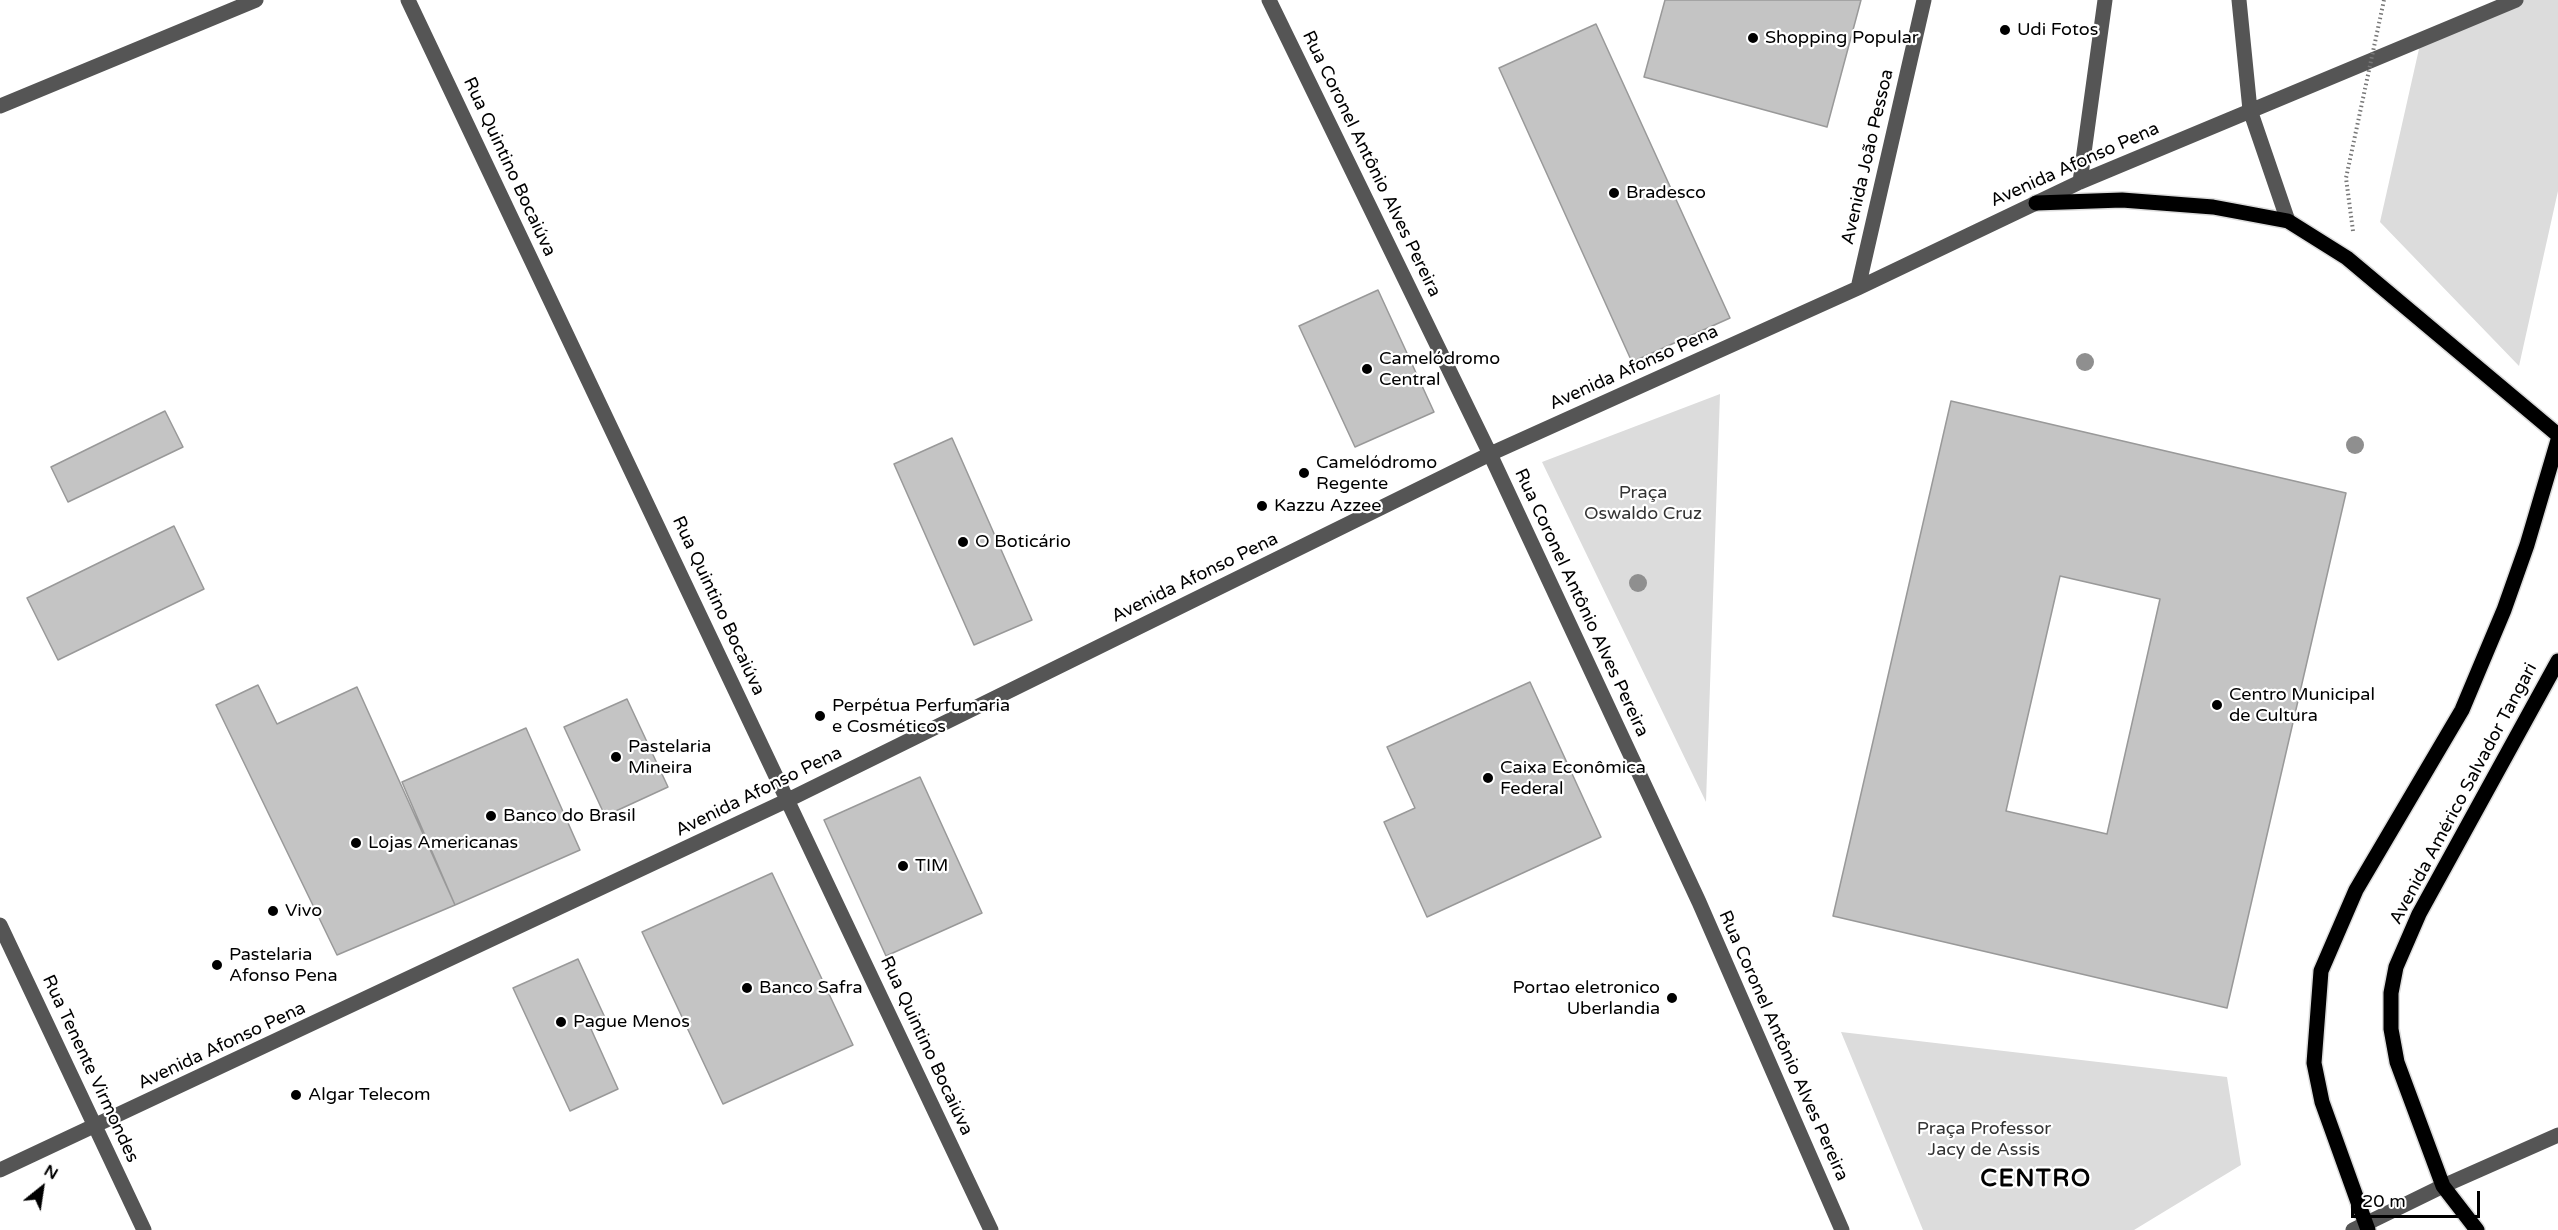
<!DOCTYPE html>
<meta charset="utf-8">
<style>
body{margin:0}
#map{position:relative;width:2558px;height:1230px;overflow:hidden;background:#fff;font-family:"Varela Round",sans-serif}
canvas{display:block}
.north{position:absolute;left:12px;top:1158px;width:60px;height:60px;-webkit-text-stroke:4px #fff;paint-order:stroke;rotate:30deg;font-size:16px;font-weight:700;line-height:24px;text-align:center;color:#000}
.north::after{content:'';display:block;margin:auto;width:21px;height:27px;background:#000;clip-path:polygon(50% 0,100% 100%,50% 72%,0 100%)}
.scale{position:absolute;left:2351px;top:1191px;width:129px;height:27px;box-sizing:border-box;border:3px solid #000;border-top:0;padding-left:8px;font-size:18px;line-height:21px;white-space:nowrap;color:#000;-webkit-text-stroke:4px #fff;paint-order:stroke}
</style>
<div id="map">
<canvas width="2558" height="1230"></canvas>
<div class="north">N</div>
<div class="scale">20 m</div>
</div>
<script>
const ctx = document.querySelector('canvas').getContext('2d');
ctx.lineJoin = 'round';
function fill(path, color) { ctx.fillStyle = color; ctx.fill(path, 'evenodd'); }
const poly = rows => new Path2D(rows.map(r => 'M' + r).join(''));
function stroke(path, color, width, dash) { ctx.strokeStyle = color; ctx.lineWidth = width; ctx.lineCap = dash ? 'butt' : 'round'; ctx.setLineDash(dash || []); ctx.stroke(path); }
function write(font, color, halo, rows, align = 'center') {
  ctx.font = font + ' "Varela Round",sans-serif'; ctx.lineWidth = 4.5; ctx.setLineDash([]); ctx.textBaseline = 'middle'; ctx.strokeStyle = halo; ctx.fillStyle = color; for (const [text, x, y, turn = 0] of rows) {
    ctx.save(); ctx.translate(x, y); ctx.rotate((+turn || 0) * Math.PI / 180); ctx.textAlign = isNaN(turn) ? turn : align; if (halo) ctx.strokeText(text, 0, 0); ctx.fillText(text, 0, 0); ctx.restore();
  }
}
const green = poly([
 [2515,0,2558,0,2558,191,2519,366,2380,222,2421,40],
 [1720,394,1706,802,1542,462],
 [1841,1032,2227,1077,2241,1165,2134,1230,1923,1230]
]);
const building = poly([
 [1665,0,1861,0,1827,127,1644,77,1665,0],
 [1596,24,1730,318,1632,362,1499,68,1596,24],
 [1378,290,1434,412,1355,447,1299,326,1378,290],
 [1951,401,2346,493,2227,1008,1833,916,1951,401],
 [2060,576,2160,599,2107,834,2006,811,2060,576],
 [165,411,183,447,68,502,51,467,165,411],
 [952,438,1032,620,974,645,894,464,952,438],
 [174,526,204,589,58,660,27,598,174,526],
 [1530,682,1601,837,1427,917,1384,822,1415,808,1387,747,1530,682],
 [258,685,277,724,357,687,455,905,337,955,216,705,258,685],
 [627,699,668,787,605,816,564,727,627,699],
 [526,728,580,850,455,905,402,782,526,728],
 [920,777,982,913,886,956,824,820,920,777],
 [772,873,853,1045,723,1104,642,932,772,873],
 [578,959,607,1022,591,1029,618,1089,570,1111,513,988,578,959]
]);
const minor = poly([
 [408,0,991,1230],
 [1269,0,1490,454,1699,902,1842,1230],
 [2239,0,2250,110,2288,221],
 [0,106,256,0],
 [2080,182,2105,0],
 [1858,288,1924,0],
 [0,925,144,1230],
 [0,1170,788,800,1490,454,1858,288,2080,182,2516,0],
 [2353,1230,2443,1186,2558,1135]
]);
const major = poly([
 [2036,203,2122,200,2213,207,2288,221,2347,258,2558,435],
 [2368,1230,2322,1102,2314,1063,2321,971,2356,890,2462,710,2504,610,2527,545,2558,440],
 [2477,1230,2443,1186,2397,1062,2391,1029,2391,993,2396,967,2419,914,2558,661]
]);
const pathBridge = poly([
 [2353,231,2346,178,2384,0]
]);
const trees = [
 [2085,362],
 [2355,445],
 [1638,583]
];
const markers = [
 [2005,30,6,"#000"],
 [1753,38,6,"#000"],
 [1614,193,6,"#000"],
 [1367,369,6,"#000"],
 [1304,473,6,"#000"],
 [1262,506,6,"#000"],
 [963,542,6,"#000"],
 [2217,705,6,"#000"],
 [820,716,6,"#000"],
 [616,757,6,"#000"],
 [1488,778,6,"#000"],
 [491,816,6,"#000"],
 [356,843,6,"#000"],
 [903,866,6,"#000"],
 [273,911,6,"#000"],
 [217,965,6,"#000"],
 [747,988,6,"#000"],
 [1672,998,6,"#000"],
 [561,1022,6,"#000"],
 [296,1095,6,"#000"]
];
const poiNames = [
 ["Udi Fotos",2017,30],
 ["Shopping Popular",1765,38],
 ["Bradesco",1626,193],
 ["Camelódromo",1379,359],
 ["Central",1379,380],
 ["Camelódromo",1316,463],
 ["Regente",1316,484],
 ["Kazzu Azzee",1274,506],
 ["O Boticário",975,542],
 ["Centro Municipal",2229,695],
 ["de Cultura",2229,716],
 ["Perpétua Perfumaria",832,706],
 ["e Cosméticos",832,727],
 ["Pastelaria",628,747],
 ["Mineira",628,768],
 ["Caixa Econômica",1500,768],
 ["Federal",1500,789],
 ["Banco do Brasil",503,816],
 ["Lojas Americanas",368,843],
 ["TIM",915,866],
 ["Vivo",285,911],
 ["Pastelaria",229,955],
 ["Afonso Pena",229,976],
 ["Banco Safra",759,988],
 ["Portao eletronico",1660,988,"right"],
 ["Uberlandia",1660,1009,"right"],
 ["Pague Menos",573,1022],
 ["Algar Telecom",308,1095]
];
const streetNames = [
 ["Avenida João Pessoa",1868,157,-77],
 ["Rua Coronel Antônio Alves Pereira",1371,164,64],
 ["Avenida Afonso Pena",2075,165,-24],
 ["Rua Quintino Bocaiúva",509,167,65],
 ["Avenida Afonso Pena",1634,368,-24],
 ["Avenida Afonso Pena",1195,578,-26],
 ["Rua Coronel Antônio Alves Pereira",1581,603,65],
 ["Rua Quintino Bocaiúva",718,606,65],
 ["Avenida Afonso Pena",759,792,-26],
 ["Avenida Américo Salvador Tangari",2464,794,-62],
 ["Avenida Afonso Pena",222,1046,-25],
 ["Rua Quintino Bocaiúva",926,1046,65],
 ["Rua Coronel Antônio Alves Pereira",1783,1046,66],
 ["Rua Tenente Virmondes",90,1069,65]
];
const parkNames = [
 ["Praça",1643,493],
 ["Oswaldo Cruz",1643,514],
 ["Praça Professor",1984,1129],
 ["Jacy de Assis",1984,1150]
];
const districtNames = [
 ["CENTRO",2036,1180]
];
fill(green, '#dcdcdc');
fill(building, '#c4c4c4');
stroke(building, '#999', 1.5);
stroke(major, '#dbdbdb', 18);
stroke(minor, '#555', 15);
stroke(major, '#000', 15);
stroke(pathBridge, '#777', 4, [1.5, 3]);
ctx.fillStyle = '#8f8f8f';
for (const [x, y] of trees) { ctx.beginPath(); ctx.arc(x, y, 9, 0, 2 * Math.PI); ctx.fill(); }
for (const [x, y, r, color] of markers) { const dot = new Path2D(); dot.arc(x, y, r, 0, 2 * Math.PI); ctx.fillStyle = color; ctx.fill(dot); stroke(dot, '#fff', 2); }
write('18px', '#000', '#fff', poiNames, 'left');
write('18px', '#000', '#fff', streetNames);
write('18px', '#333', '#fff', parkNames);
ctx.letterSpacing = '1.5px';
write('bold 24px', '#000', '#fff', districtNames);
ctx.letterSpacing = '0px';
</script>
